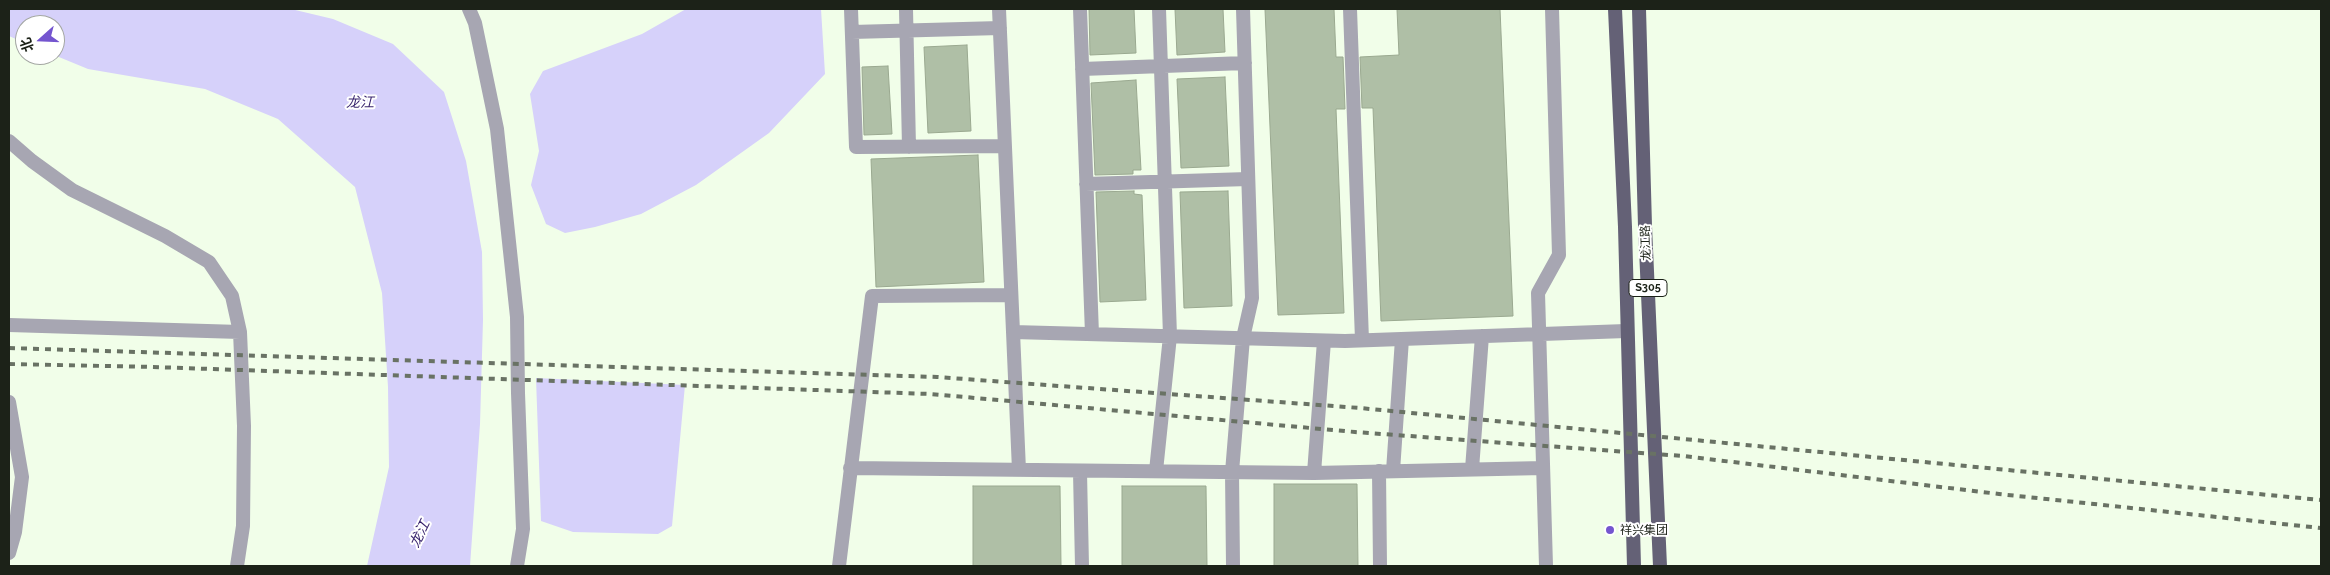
<!DOCTYPE html>
<meta charset="utf-8">
<style>
body{margin:0}
#map{position:relative;width:2330px;height:575px;overflow:hidden;background:#f1fee9;font-family:Raleway,"Noto Sans SC",sans-serif}
canvas{display:block}
.frame{position:absolute;inset:0;border:10px solid #1c2218;pointer-events:none}
.north{position:absolute;left:15px;top:15px;width:50px;height:50px;box-sizing:border-box;background:#fff;border:1px solid #a4a7a3;border-radius:50%;rotate:250deg;font-size:14px;font-weight:700;line-height:20px;text-align:center;color:#1c2218}
.north::after{content:'';display:block;margin:auto;width:18px;height:22px;background:#7455cf;clip-path:polygon(50% 0,100% 100%,50% 72%,0 100%)}
</style>
<div id="map">
<canvas width="2330" height="575"></canvas>
<div class="frame"></div>
<div class="north">北</div>
</div>
<script>
const ctx = document.querySelector('canvas').getContext('2d');
ctx.lineJoin = 'round';
function fill(path, color) { ctx.fillStyle = color; ctx.fill(path, 'evenodd'); }
const poly = rows => new Path2D(rows.map(r => 'M' + r).join(''));
function stroke(path, color, width, dash) { ctx.strokeStyle = color; ctx.lineWidth = width; ctx.lineCap = dash ? 'butt' : 'round'; ctx.setLineDash(dash || []); ctx.stroke(path); }
function write(font, color, halo, rows, align = 'center') {
  ctx.font = font + ' Raleway,"Noto Sans SC",sans-serif'; ctx.lineWidth = 4; ctx.setLineDash([]); ctx.textBaseline = 'middle'; ctx.strokeStyle = halo; ctx.fillStyle = color; for (const [text, x, y, turn = 0] of rows) {
    ctx.save(); ctx.translate(x, y); ctx.rotate((+turn || 0) * Math.PI / 180); ctx.textAlign = isNaN(turn) ? turn : align; if (halo) ctx.strokeText(text, 0, 0); ctx.fillText(text, 0, 0); ctx.restore();
  }
}
const water = poly([
 [9,9,291,9,333,19,393,44,444,92,466,161,482,252,483,320,480,424,470,566,367,566,389,467,388,387,382,293,355,187,278,119,205,89,88,69,54,55,55,25,25,25,25,43,9,36],
 [686,9,821,9,825,74,769,133,696,185,641,214,595,227,565,233,546,224,531,185,539,151,530,94,543,71,642,34],
 [536,378,685,385,672,526,658,534,573,532,541,521]
]);
const building = poly([
 [1089,9,1134,9,1136,53,1090,55,1089,9],
 [1175,9,1223,9,1225,52,1177,55,1175,9],
 [1265,9,1334,9,1336,57,1343,57,1345,109,1336,109,1344,313,1278,315,1265,9],
 [1397,9,1500,9,1513,316,1381,321,1373,108,1362,108,1360,57,1399,55,1397,9],
 [967,45,971,131,928,133,924,47,967,45],
 [888,66,892,134,864,135,862,67,888,66],
 [1225,77,1229,166,1181,168,1177,79,1225,77],
 [1136,80,1141,170,1133,170,1133,174,1095,175,1091,83,1136,80],
 [978,155,984,282,876,287,871,159,978,155],
 [1134,191,1134,194,1142,195,1146,300,1100,302,1096,192,1134,191],
 [1228,191,1232,306,1184,308,1180,192,1228,191],
 [1274,484,1357,484,1358,566,1274,566,1274,484],
 [973,486,1060,486,1061,566,973,566,973,486],
 [1122,486,1206,486,1207,566,1122,566,1122,486]
]);
const minor = poly([
 [469,9,475,23,497,129,517,317,518,393,523,529,517,566],
 [851,9,856,147,1005,146],
 [906,9,909,147],
 [999,9,1019,470],
 [1080,9,1092,334],
 [1350,9,1362,340],
 [852,32,1000,28],
 [1082,69,1245,63],
 [9,141,32,161,72,190,165,236,209,262,232,296,240,332,244,426,243,526,237,566],
 [1086,184,1248,179],
 [9,325,240,332],
 [1013,332,1345,341,1626,331],
 [9,402,22,477,15,532,9,553],
 [850,468,1314,473,1543,468],
 [1472,469,1482,336],
 [1156,471,1170,336,1159,9],
 [1379,471,1380,566],
 [1393,471,1402,339],
 [1080,472,1082,566],
 [1314,473,1324,341],
 [839,566,872,296,1011,295],
 [1233,566,1232,472,1243,338,1252,298,1243,9],
 [1546,566,1538,293,1559,255,1552,9]
]);
const primary = poly([
 [1615,9,1625,227,1634,566],
 [1639,9,1645,226,1660,566]
]);
const rail = poly([
 [9,348,937,377,1360,408,2321,500],
 [9,364,153,367,931,394,1355,432,1683,456,1999,494,2321,528]
]);
const markers = [
 [1610,530,5,"#7455cf"]
];
const shields = [
 [1648,288,38]
];
const shieldNames = [
 ["S305",1648,288]
];
const streetNames = [
 ["龙江路",1646,243,-92]
];
const poiNames = [
 ["祥兴集团",1620,530]
];
const waterNames = [
 ["龙江",360,103],
 ["龙江",420,534,-64]
];
fill(water, '#d6d1fa');
fill(building, '#afbfa6');
stroke(building, '#9aa990', 1);
stroke(minor, '#a7a6b2', 14);
stroke(primary, '#646176', 14);
stroke(rail, '#697264', 4, [6, 6]);
for (const [x, y, r, color] of markers) { const dot = new Path2D(); dot.arc(x, y, r, 0, 2 * Math.PI); ctx.fillStyle = color; ctx.fill(dot); stroke(dot, '#fff', 2); }
for (const [x, y, w] of shields) { const box = new Path2D(); box.roundRect(x - w / 2, y - 8.5, w, 17, 4); ctx.fillStyle = '#fff'; ctx.fill(box); stroke(box, '#1c2218', 1); }
write('bold 11px', '#1c2218', null, shieldNames);
write('12px', '#1c2218', '#fff', streetNames);
write('12px', '#1c2218', '#fff', poiNames, 'left');
write('italic 14px', '#341f6a', '#fff', waterNames);
</script>
